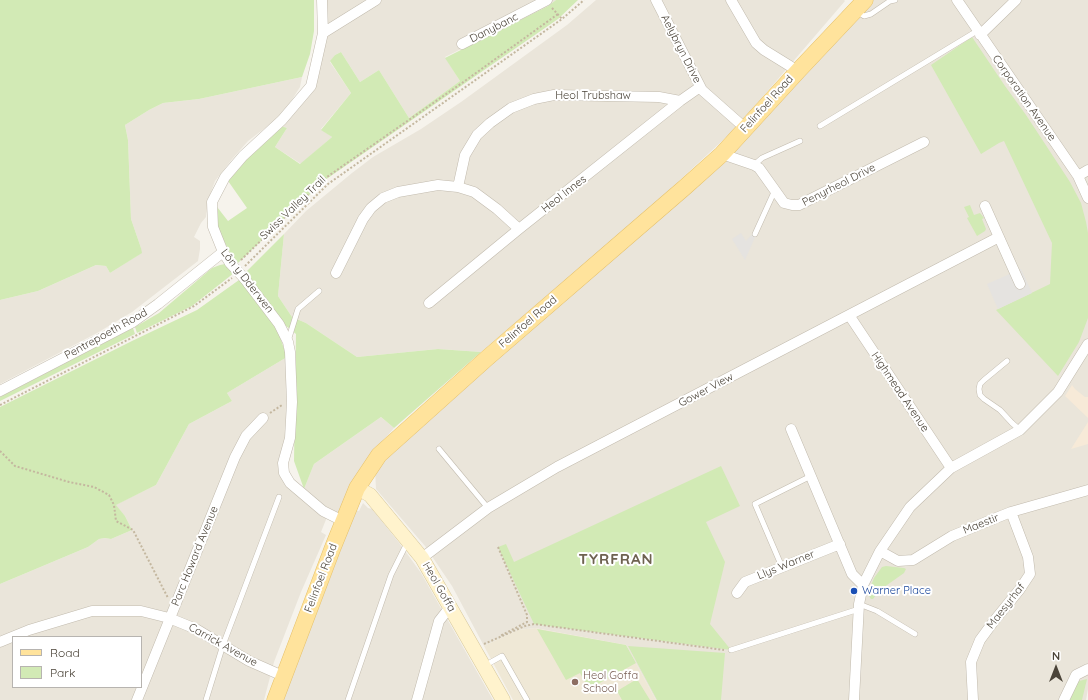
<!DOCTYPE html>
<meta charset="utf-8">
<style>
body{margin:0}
#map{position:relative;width:1088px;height:700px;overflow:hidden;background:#f6f3ec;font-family:Quicksand,sans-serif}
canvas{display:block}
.legend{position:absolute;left:12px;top:636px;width:130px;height:52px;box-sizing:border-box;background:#fff;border:1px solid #b7b4b0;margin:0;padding:5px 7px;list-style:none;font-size:12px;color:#4b4439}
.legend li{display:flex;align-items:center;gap:8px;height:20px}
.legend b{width:20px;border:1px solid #b7b4b0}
.north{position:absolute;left:1036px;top:648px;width:40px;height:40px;-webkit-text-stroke:3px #fff;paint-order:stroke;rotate:0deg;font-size:11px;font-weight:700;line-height:16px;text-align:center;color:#4b4439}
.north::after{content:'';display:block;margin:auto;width:14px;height:18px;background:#4b4439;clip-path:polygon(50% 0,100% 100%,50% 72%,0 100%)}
</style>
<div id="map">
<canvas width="1088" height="700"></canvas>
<ul class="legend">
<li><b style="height:5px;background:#ffe39c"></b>Road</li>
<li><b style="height:11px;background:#d2eab5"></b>Park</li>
</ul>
<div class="north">N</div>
</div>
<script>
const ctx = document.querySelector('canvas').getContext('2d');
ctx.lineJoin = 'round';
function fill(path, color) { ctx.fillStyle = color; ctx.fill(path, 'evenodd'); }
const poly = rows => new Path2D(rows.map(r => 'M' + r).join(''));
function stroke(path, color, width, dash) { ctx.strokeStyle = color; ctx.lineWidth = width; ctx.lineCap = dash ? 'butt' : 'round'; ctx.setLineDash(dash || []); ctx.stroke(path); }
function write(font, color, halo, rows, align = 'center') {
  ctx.font = font + ' Quicksand,sans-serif'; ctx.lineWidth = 4; ctx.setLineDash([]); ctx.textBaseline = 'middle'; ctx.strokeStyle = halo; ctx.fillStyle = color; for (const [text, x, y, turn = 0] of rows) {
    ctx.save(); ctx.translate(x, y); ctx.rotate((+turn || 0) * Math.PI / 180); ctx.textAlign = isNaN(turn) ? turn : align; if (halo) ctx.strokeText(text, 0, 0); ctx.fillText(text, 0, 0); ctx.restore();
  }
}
const residential = poly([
 [327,0,556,0,548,6,445,57,460,81,409,118,379,70,360,82,341,52,335,55,330,62,351,93,321,129,332,137,301,164,275,147,287,128,281,126,316,86,327,35],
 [596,0,844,0,845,1,735,129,615,240,481,352,438,349,357,357,306,323,292,317,278,296,284,234,306,211,352,173,373,157,421,129,461,102,567,25],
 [872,0,1088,0,1088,689,1086,700,656,700,626,645,535,628,518,630,484,646,452,586,425,546,376,489,375,469,414,431,715,171],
 [302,77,300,87,288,106,273,122,248,141,233,158,215,181,208,200,206,217,201,223,194,237,200,241,200,249,198,261,132,312,97,333,0,384,0,300,38,291,96,265,106,266,110,273,141,253,141,248,131,219,128,140,125,125,149,110,163,103,199,99],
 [287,357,286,437,279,468,327,517,321,532,326,535,301,592,274,662,264,700,0,700,0,584,88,547,99,539,105,538,111,539,132,530,125,516,115,505,156,485,189,424,232,401,227,393],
 [13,637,141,637,141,687,13,687],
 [381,417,394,428,361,467,338,516,313,500,304,489,314,464],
 [363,503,368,508,372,509,400,544,421,573,493,700,283,700,356,510,359,511]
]);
const commercial = poly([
 [1072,385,1075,389,1085,397,1088,397,1088,418,1065,396],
 [1088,422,1088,444,1071,449]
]);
const education = poly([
 [535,628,626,645,656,700,513,700,484,646,518,630]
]);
const green = poly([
 [0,0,314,0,314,31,310,54,302,77,199,99,163,103,149,110,125,125,128,140,131,219,141,248,142,253,110,273,106,266,96,265,38,291,0,300],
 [556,0,578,0,558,19,325,180,238,263,234,260,216,226,214,203,228,221,247,208,226,178,281,126,287,128,275,147,300,164,332,137,321,130,351,93,330,61,335,55,341,52,360,82,379,70,409,118,460,81,445,58,548,6],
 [972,37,1005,86,1026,115,1070,182,1081,203,1086,222,1088,233,1088,318,1079,342,1058,376,996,310,1050,284,1052,243,1004,141,999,143,981,154,931,65],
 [970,205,974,215,980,213,984,218,982,219,986,229,985,231,977,236,967,218,969,217,964,207],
 [284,234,278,296,292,317,306,323,357,357,438,349,481,352,394,428,381,417,314,464,304,489,294,461,296,334,286,326,246,272],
 [225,264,234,273,192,306,137,333,135,327,159,313,212,268,220,265],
 [239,280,274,320,287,357,227,393,232,401,189,424,156,485,116,505,125,516,132,530,111,539,105,538,99,539,88,547,0,584,0,407,134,340,197,310],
 [133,328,135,334,0,401,0,397],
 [721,466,740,506,706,522,725,562,710,624,731,650,534,624,498,547,506,544,514,562],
 [886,566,904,568,906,569,904,573,880,590,873,599,871,599,869,596,870,588,874,578,882,567],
 [537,629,626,645,636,663,589,689,580,673,566,680],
 [628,646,725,653,721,700,657,700],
 [637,679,650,700,622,700,617,691],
 [1087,679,1082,700,1066,700,1073,686,1079,681]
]);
const parking = poly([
 [741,233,746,241,753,233,756,235,745,260,732,239],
 [1021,269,1032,293,998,309,987,284]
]);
const path = poly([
 [552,8,562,19],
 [241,260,324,179,462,83,558,14],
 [245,266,328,184,562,19,584,0],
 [0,405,194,306,232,278],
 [270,413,282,405],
 [0,451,15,466,69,482,94,487,109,495,114,505,116,521,133,530,168,598],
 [498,547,527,615,527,622,500,636],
 [484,644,525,626,534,624,724,650]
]);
const lane = poly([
 [858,12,864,16,871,14,890,1,895,0],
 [820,126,977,31],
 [754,165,762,158,800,141],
 [755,234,775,190],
 [288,341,298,309,319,291],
 [1007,361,984,380,980,384,979,389,980,395,984,399,1000,410,1012,423,1020,430],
 [439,449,488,508],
 [782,567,755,504,811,476],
 [859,604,877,611,915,634],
 [731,650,859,609],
 [484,666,502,656,527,700],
 [206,700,223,645,279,497],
 [348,700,391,575,407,543]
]);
const street = poly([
 [656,0,702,90,745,128],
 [731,0,756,43,764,50,798,71],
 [957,0,1078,176,1088,198],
 [323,33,376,0],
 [980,35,1016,0],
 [462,44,547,0],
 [722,154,754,165,759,168,784,203,792,205,799,205,924,142],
 [1078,176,1088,170],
 [458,187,465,155,477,135,490,123,511,108,534,99,554,95,659,97,680,101],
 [985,206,1020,284],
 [230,263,223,252,213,227,212,202,225,177,243,156,282,120,311,86,323,33,322,0],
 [336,273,363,219,371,208,383,198,398,192,438,185,458,187,474,192,497,209,519,229],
 [244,278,279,324,288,342,290,352,292,402,290,438,283,463,284,473,290,483,323,511,343,521],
 [429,303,519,229,680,101,700,87],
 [849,315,951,468],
 [0,391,133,322,158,304,223,252],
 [791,429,852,574,863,585],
 [880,551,898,561,913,560,952,536,991,520,1011,512,1088,490],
 [422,558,488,508,557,467,999,237],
 [737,593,745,582,840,544],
 [0,642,29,630,92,611,141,611,169,618,196,629,249,661,283,676],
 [137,700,235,457,246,436,263,418],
 [417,700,439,621,450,607],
 [854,700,859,604,863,585,880,551,910,507,951,468,1020,430,1058,392,1088,344],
 [973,700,971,662,980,640,994,621,1020,589,1030,574,1028,557,1011,512],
 [1064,700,1076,675,1088,669]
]);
const secondary = poly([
 [357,488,370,495,422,558,503,700]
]);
const primary = poly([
 [275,700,333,547,357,488,379,455,486,359,684,188,722,154,798,71,865,0]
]);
const streetBridge = poly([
 [230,263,244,278]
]);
const markers = [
 [854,591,4,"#1a4fb4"],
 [575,682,4,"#8d6e63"]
];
const streetNames = [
 ["Danybanc",494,28,-27],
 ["Aelybryn Drive",681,49,63],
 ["Heol Trubshaw",593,96],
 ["Corporation Avenue",1024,98,55],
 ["Felinfoel Road",767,104,-48],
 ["Penyrheol Drive",839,185,-27],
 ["Heol Innes",564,194,-38],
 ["Swiss Valley Trail",293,208,-44],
 ["Lôn y Dderwen",247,281,52],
 ["Felinfoel Road",528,322,-41],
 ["Pentrepoeth Road",106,334,-29],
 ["Gower View",706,390,-28],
 ["Highmead Avenue",900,392,56],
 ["Maestir",981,524,-22],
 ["Parc Howard Avenue",195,556,-68],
 ["Llys Warner",786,565,-22],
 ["Felinfoel Road",321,578,-69],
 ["Heol Goffa",439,587,60],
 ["Maesyrhaf",1006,606,-52],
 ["Carrick Avenue",223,645,29]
];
const transitNames = [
 ["Warner Place",862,591]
];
const educationNames = [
 ["Heol Goffa",583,676],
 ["School",583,689]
];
const districtNames = [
 ["TYRFRAN",616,559]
];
fill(residential, '#eae5da');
fill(commercial, '#f7ead8');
fill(education, '#efe8d6');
fill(green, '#d2eab5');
fill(parking, '#e5e3e0');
stroke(lane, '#c2bbae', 6);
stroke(street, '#c2bbae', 11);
stroke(secondary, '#d6c79b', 15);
stroke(primary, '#e6c16a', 17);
stroke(path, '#c4b79f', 2, [2, 2]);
stroke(lane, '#fff', 5);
stroke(street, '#fff', 10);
stroke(secondary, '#fff3cd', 14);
stroke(primary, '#ffe39c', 16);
stroke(streetBridge, '#c2bbae', 11, []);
stroke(streetBridge, '#fff', 10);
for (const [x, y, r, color] of markers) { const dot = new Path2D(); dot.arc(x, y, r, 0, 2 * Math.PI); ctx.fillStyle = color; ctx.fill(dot); stroke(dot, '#fff', 1.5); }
write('11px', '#4b4439', '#fff', streetNames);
write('11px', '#164399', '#fff', transitNames, 'left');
write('11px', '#785e54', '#fff', educationNames, 'left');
ctx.letterSpacing = '1px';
write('bold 15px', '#6e6250', '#fff', districtNames);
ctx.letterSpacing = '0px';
</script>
